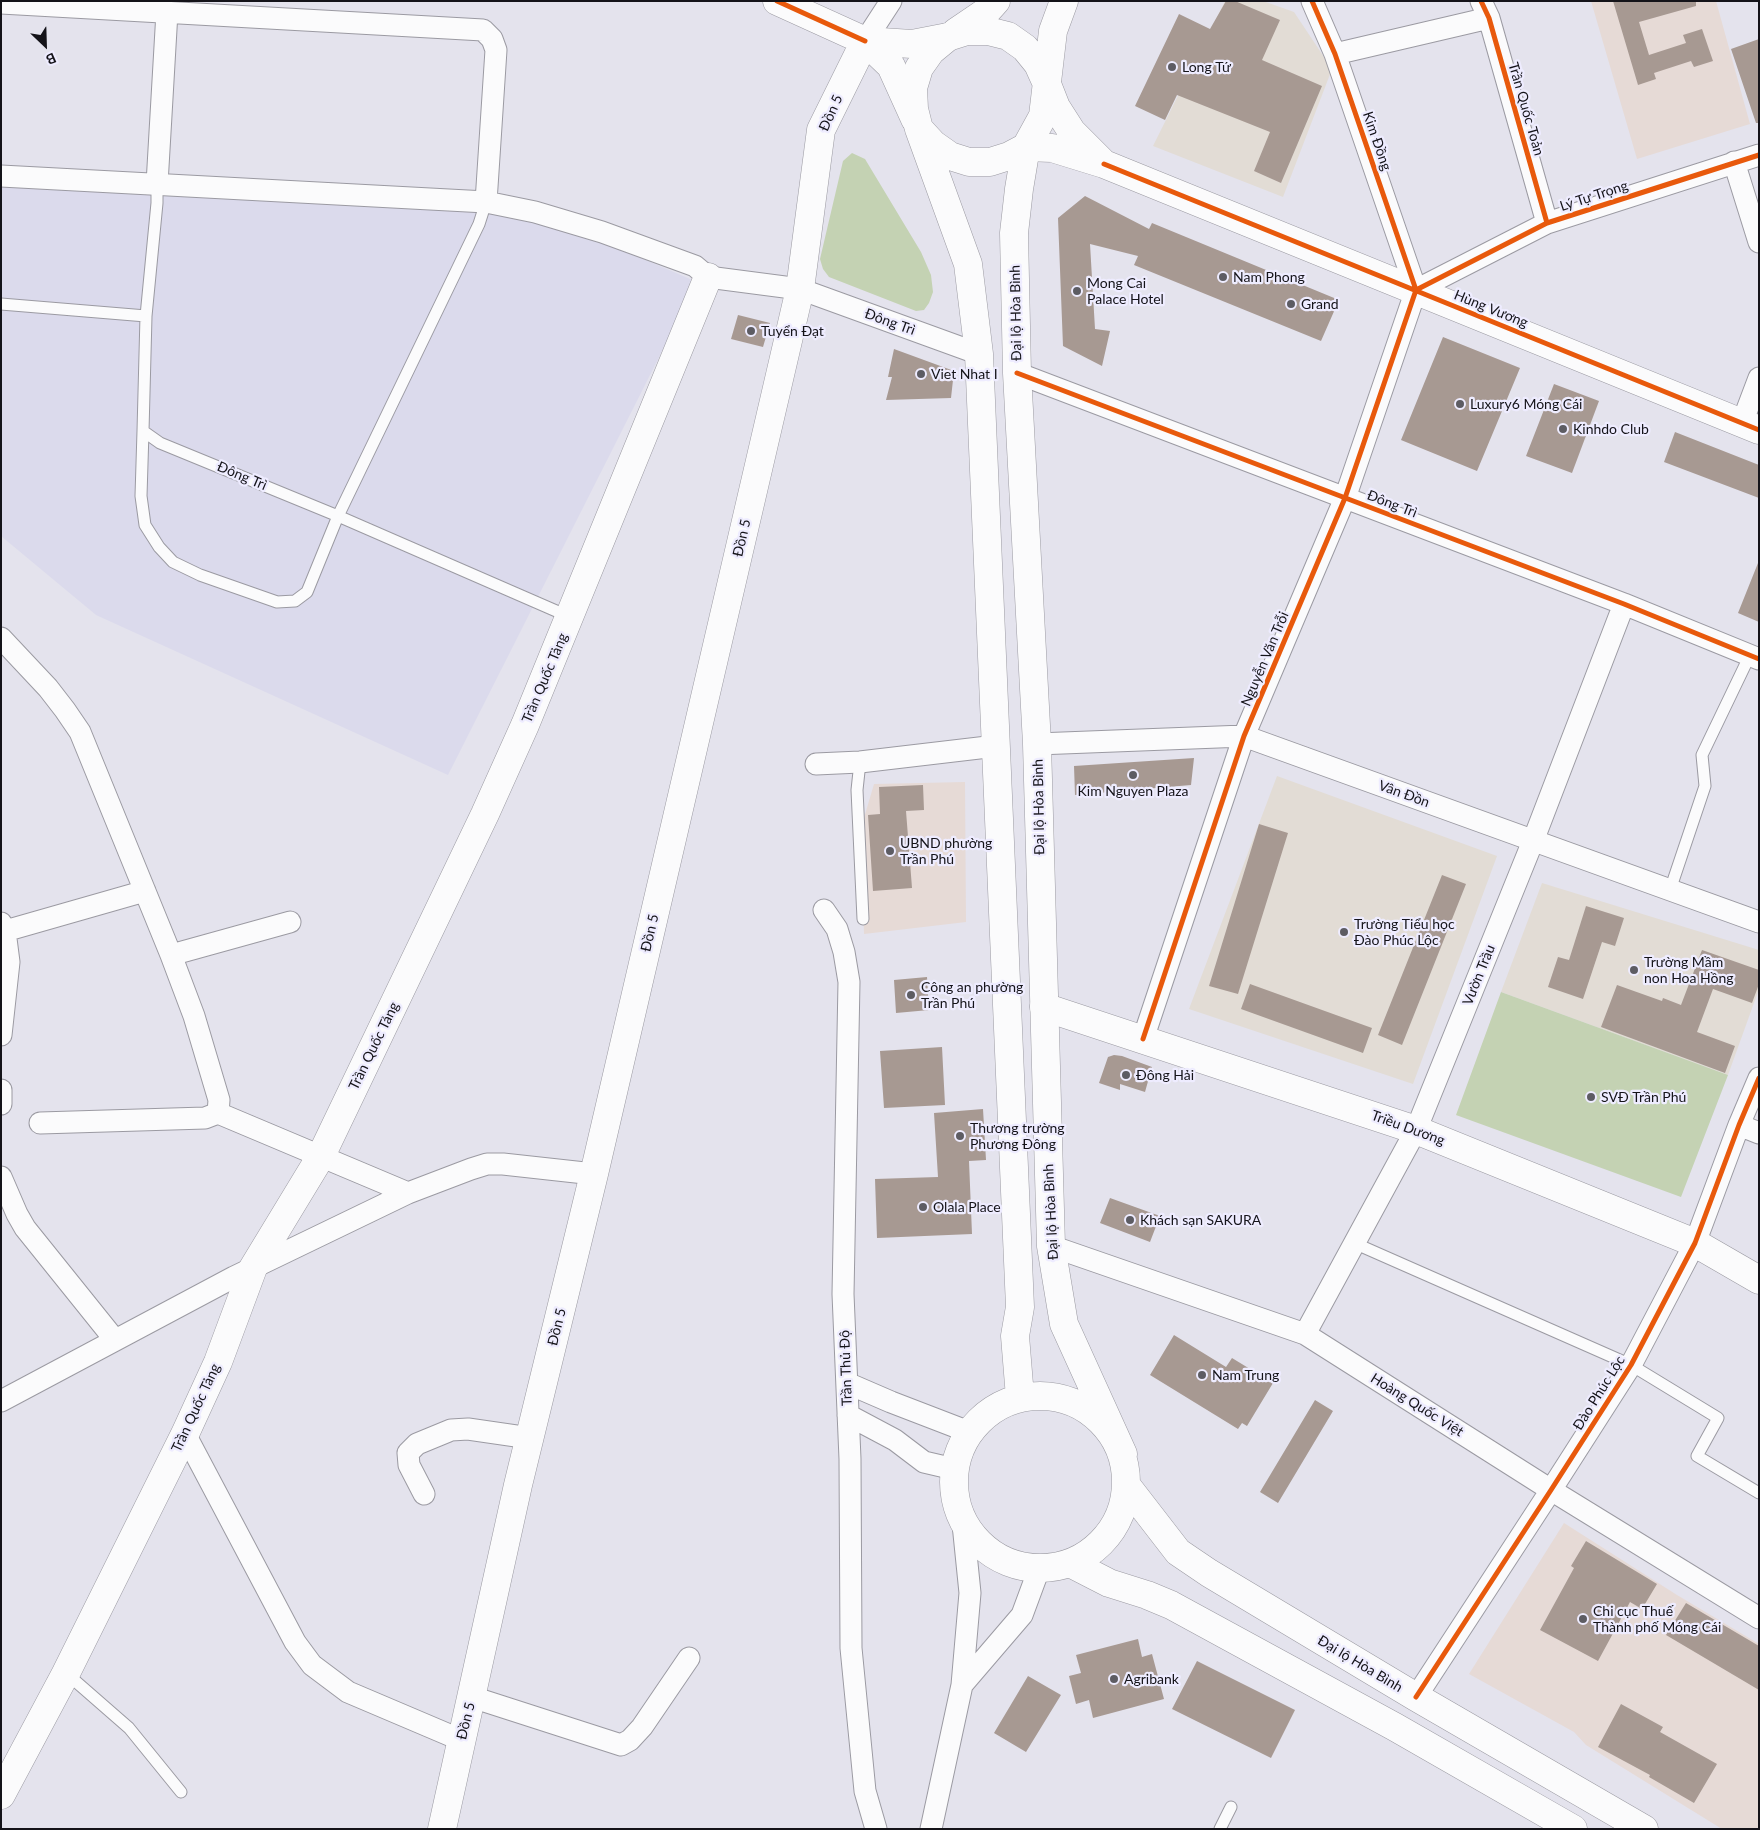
<!DOCTYPE html>
<meta charset="utf-8">
<style>
body{margin:0}
#map{position:relative;width:1760px;height:1830px;overflow:hidden;background:#e4e3ed;font-family:Lato,sans-serif}
canvas{display:block}
.frame{position:absolute;inset:0;border:2px solid #141319;pointer-events:none}
.north{position:absolute;left:20px;top:20px;width:50px;height:50px;-webkit-text-stroke:4px #eeecff;paint-order:stroke;rotate:156deg;font-size:14px;font-weight:700;line-height:20px;text-align:center;color:#141319}
.north::after{content:'';display:block;margin:auto;width:18px;height:22px;background:#141319;clip-path:polygon(50% 0,100% 100%,50% 72%,0 100%)}
</style>
<div id="map">
<canvas width="1760" height="1830"></canvas>
<div class="frame"></div>
<div class="north">B</div>
</div>
<script>
const ctx = document.querySelector('canvas').getContext('2d');
ctx.lineJoin = 'round';
function fill(path, color) { ctx.fillStyle = color; ctx.fill(path, 'evenodd'); }
const poly = rows => new Path2D(rows.map(r => 'M' + r).join(''));
function stroke(path, color, width, dash) { ctx.strokeStyle = color; ctx.lineWidth = width; ctx.lineCap = dash ? 'butt' : 'round'; ctx.setLineDash(dash || []); ctx.stroke(path); }
function write(font, color, halo, rows, align = 'center') {
  ctx.font = font + ' Lato,sans-serif'; ctx.lineWidth = 4.5; ctx.setLineDash([]); ctx.textBaseline = 'middle'; ctx.strokeStyle = halo; ctx.fillStyle = color; for (const [text, x, y, turn = 0] of rows) {
    ctx.save(); ctx.translate(x, y); ctx.rotate((+turn || 0) * Math.PI / 180); ctx.textAlign = isNaN(turn) ? turn : align; if (halo) ctx.strokeText(text, 0, 0); ctx.fillText(text, 0, 0); ctx.restore();
  }
}
const commercial = poly([
 [1591,1,1716,1,1750,124,1637,159],
 [965,782,966,922,864,934,861,828,874,784],
 [1564,1523,1677,1595,1759,1644,1759,1829,1722,1829,1586,1745,1574,1732,1469,1674]
]);
const built = poly([
 [1,175,489,205,576,230,697,282,448,775,96,615,1,536]
]);
const education = poly([
 [1225,1,1263,1,1294,12,1332,69,1283,197,1153,146],
 [1277,776,1497,856,1413,1084,1189,1009],
 [1542,883,1759,950,1759,989,1728,1075,1501,992]
]);
const green = poly([
 [852,153,865,159,921,252,931,275,933,292,929,303,924,310,916,311,829,277,823,269,820,259,843,161],
 [1501,992,1728,1075,1681,1197,1456,1115]
]);
const building = poly([
 [1226,1,1235,1,1280,20,1262,60,1322,86,1281,183,1254,171,1270,132,1177,95,1165,120,1135,106,1179,14,1210,29],
 [1613,1,1696,1,1696,6,1639,22,1649,55,1686,43,1683,35,1702,29,1713,61,1694,67,1691,61,1654,73,1656,79,1638,85],
 [1759,39,1759,123,1756,123,1731,49],
 [1085,196,1149,229,1152,223,1339,300,1321,341,1134,265,1138,256,1090,244,1095,329,1110,331,1102,366,1063,346,1058,218],
 [738,315,770,323,763,347,731,339],
 [1443,337,1520,368,1477,471,1401,440],
 [894,349,954,371,951,398,886,400,892,377,888,377],
 [1554,384,1599,401,1572,473,1526,456],
 [1675,432,1759,465,1759,498,1664,462],
 [1758,563,1759,563,1759,622,1738,613],
 [1194,758,1191,785,1075,795,1074,766],
 [923,785,924,810,906,811,912,888,873,891,868,815,880,814,879,787],
 [1259,824,1288,833,1238,994,1209,986],
 [1442,875,1466,884,1402,1045,1378,1035],
 [1586,906,1624,918,1615,946,1602,942,1583,999,1548,987,1558,957,1569,960],
 [1702,950,1759,970,1759,984,1752,1003,1713,989,1697,1032,1735,1046,1725,1073,1601,1027,1617,985,1662,1001,1663,998,1681,1005],
 [927,977,929,1010,896,1013,894,980],
 [1250,984,1372,1028,1363,1053,1241,1009],
 [942,1047,945,1105,884,1108,880,1051],
 [1114,1055,1122,1056,1152,1067,1145,1092,1120,1084,1120,1090,1099,1083,1108,1057],
 [983,1109,986,1160,969,1161,972,1234,877,1238,875,1179,938,1177,934,1113],
 [1110,1198,1160,1216,1150,1242,1100,1223],
 [1174,1335,1226,1367,1232,1358,1273,1383,1247,1426,1242,1423,1238,1429,1150,1375],
 [1315,1400,1333,1411,1278,1503,1260,1492],
 [1586,1541,1657,1584,1642,1609,1630,1602,1598,1661,1540,1630,1574,1568,1571,1566],
 [1686,1603,1759,1646,1759,1690,1666,1635],
 [1138,1639,1142,1657,1152,1654,1164,1699,1093,1718,1089,1700,1076,1704,1069,1676,1081,1673,1076,1655],
 [1197,1661,1295,1710,1271,1758,1172,1709],
 [1028,1676,1061,1695,1026,1752,994,1733],
 [1621,1704,1663,1727,1660,1732,1717,1764,1694,1803,1649,1777,1650,1775,1598,1747]
]);
const lane = poly([
 [157,184,157,203,146,316,143,431,160,443,338,516,570,617],
 [1,304,146,316],
 [143,431,141,496,145,525,159,547,173,562,200,575,277,602,295,601,307,592,338,516,479,224,486,202],
 [860,762,857,790,863,919],
 [1670,890,1705,786,1702,755,1750,655],
 [1354,1243,1631,1365,1718,1418,1697,1456,1759,1493],
 [66,1673,129,1728,181,1792],
 [1220,1829,1231,1807]
]);
const street = poly([
 [1312,1,1335,54,1416,290],
 [1481,1,1489,18,1547,223],
 [1,3,483,30,492,39,496,50,486,202],
 [865,41,891,1],
 [1335,54,1489,18],
 [1734,162,1759,242],
 [1,176,486,202,535,212,602,232,695,266,708,277,800,289,979,354],
 [157,184,167,12],
 [1416,290,1547,223,1759,155],
 [1017,373,1624,604,1759,659],
 [1742,423,1759,378],
 [1,638,48,688,65,710,80,732,171,955,194,1016,219,1100,218,1113],
 [1037,744,1244,736,1759,922],
 [816,764,860,762,996,746],
 [824,910,837,929,844,952,849,982,843,1294,850,1459,851,1648,865,1791,876,1829],
 [1,923,5,931,9,962,1,1035],
 [5,931,145,891],
 [171,955,290,922],
 [1143,1039,1244,736,1345,498,1416,290],
 [1,1090,1,1104],
 [40,1123,205,1118,218,1113,408,1193],
 [1739,1125,1759,1133],
 [1,1177,17,1214,25,1228,115,1340],
 [1051,1246,1305,1334,1551,1490,1759,1618],
 [1305,1334,1416,1130,1533,841,1624,604],
 [847,1383,891,1402,969,1432],
 [1,1401,234,1277,408,1193,471,1169,487,1164,503,1164,594,1174],
 [848,1415,895,1440,924,1462,954,1469],
 [185,1434,295,1642,312,1665,348,1692,461,1740],
 [424,1494,409,1465,408,1453,417,1444,451,1430,468,1429,530,1438],
 [962,1685,1022,1615,1039,1569],
 [472,1697,621,1745,630,1740,642,1727,689,1658],
 [1416,1697,1551,1490,1631,1365,1695,1243,1739,1125,1759,1078],
 [931,1829,962,1685,970,1593,963,1524]
]);
const secondary = poly([
 [777,1,865,41,891,66,915,119],
 [865,41,912,44,948,37],
 [1047,84,1056,107,1072,132,1101,161],
 [1026,147,1052,148,1104,164,1759,430],
 [1044,1007,1416,1130,1695,1243,1759,1280],
 [1,1795,66,1673,185,1434,218,1362,253,1268,321,1156,485,814,525,725,708,277],
 [442,1829,518,1485,594,1174,800,289,821,130,865,41]
]);
const highway = poly([
 [956,32,987,11,996,1],
 [922,132,933,144,950,156,969,162,990,162,1009,156,1026,147,1043,116,1053,31,1064,1],
 [1026,147,1019,189,1014,233,1017,373,1037,744,1051,1246,1064,1324,1123,1454],
 '954 1482a86 86 0 1 1 172 0a86 86 0 1 1-172 0Z',
 [1020,1397,1015,1336,1020,1307,979,354,968,264,919,129,914,109,913,88,919,68,931,51,948,37,967,31,988,31,1008,36,1025,48,1038,64,1047,84],
 [1127,1486,1178,1552,1209,1573,1416,1697,1644,1829],
 [1070,1563,1109,1583,1147,1595,1171,1605,1395,1727,1573,1829]
]);
const cycleway = poly([
 [777,1,865,41],
 [1312,1,1335,54,1416,290],
 [1481,1,1489,18,1547,223],
 [1104,164,1759,430],
 [1416,290,1547,223,1759,155],
 [1017,373,1624,604,1759,659],
 [1143,1039,1244,736,1345,498,1416,290],
 [1416,1697,1551,1490,1631,1365,1695,1243,1739,1125,1759,1078]
]);
const markers = [
 [1172,67,5,"#5d5c63"],
 [1223,277,5,"#5d5c63"],
 [1077,291,5,"#5d5c63"],
 [1291,304,5,"#5d5c63"],
 [751,331,5,"#5d5c63"],
 [921,374,5,"#5d5c63"],
 [1460,404,5,"#5d5c63"],
 [1563,429,5,"#5d5c63"],
 [1133,775,5,"#5d5c63"],
 [890,851,5,"#5d5c63"],
 [1344,932,5,"#5d5c63"],
 [1634,970,5,"#5d5c63"],
 [911,995,5,"#5d5c63"],
 [1126,1075,5,"#5d5c63"],
 [1591,1097,5,"#5d5c63"],
 [960,1136,5,"#5d5c63"],
 [923,1207,5,"#5d5c63"],
 [1130,1220,5,"#5d5c63"],
 [1202,1375,5,"#5d5c63"],
 [1583,1619,5,"#5d5c63"],
 [1114,1679,5,"#5d5c63"]
];
const poiNames = [
 ["Long Tứ",1182,67],
 ["Nam Phong",1233,277],
 ["Mong Cai",1087,283],
 ["Palace Hotel",1087,299],
 ["Grand",1301,304],
 ["Tuyển Đạt",761,331],
 ["Viet Nhat I",931,374],
 ["Luxury6 Móng Cái",1470,404],
 ["Kinhdo Club",1573,429],
 ["Kim Nguyen Plaza",1133,791,"center"],
 ["UBND phường",900,843],
 ["Trần Phú",900,859],
 ["Trường Tiểu học",1354,924],
 ["Đào Phúc Lộc",1354,940],
 ["Trường Mầm",1644,962],
 ["non Hoa Hồng",1644,978],
 ["Công an phường",921,987],
 ["Trần Phú",921,1003],
 ["Đông Hải",1136,1075],
 ["SVĐ Trần Phú",1601,1097],
 ["Thương trường",970,1128],
 ["Phương Đông",970,1144],
 ["Olala Place",933,1207],
 ["Khách sạn SAKURA",1140,1220],
 ["Nam Trung",1212,1375],
 ["Chi cục Thuế",1593,1611],
 ["Thành phố Móng Cái",1593,1627],
 ["Agribank",1124,1679]
];
const streetNames = [
 ["Trần Quốc Toản",1526,109,74],
 ["Đồn 5",831,113,-66],
 ["Kim Đồng",1377,141,71],
 ["Lý Tự Trọng",1594,196,-18],
 ["Hùng Vương",1491,309,22],
 ["Đại lộ Hòa Bình",1016,313,-91],
 ["Đông Trì",890,322,20],
 ["Đông Trì",242,476,23],
 ["Đông Trì",1392,504,21],
 ["Đồn 5",742,538,-77],
 ["Nguyễn Văn Trỗi",1265,659,-67],
 ["Trần Quốc Tảng",545,678,-67],
 ["Vân Đồn",1404,794,20],
 ["Đại lộ Hòa Bình",1039,807,-91],
 ["Đồn 5",650,933,-77],
 ["Vườn Trầu",1479,975,-68],
 ["Trần Quốc Tảng",374,1046,-64],
 ["Triều Dương",1408,1128,20],
 ["Đại lộ Hòa Bình",1051,1212,-93],
 ["Đồn 5",557,1327,-76],
 ["Trần Thủ Độ",846,1368,-92],
 ["Đào Phúc Lộc",1599,1393,-58],
 ["Hoàng Quốc Việt",1417,1405,32],
 ["Trần Quốc Tảng",196,1408,-65],
 ["Đại lộ Hòa Bình",1360,1664,31],
 ["Đồn 5",466,1721,-76]
];
fill(commercial, '#e6dad6');
fill(built, '#dbdaec');
fill(education, '#e2dcd5');
fill(green, '#c4d2b3');
fill(building, '#a79992');
stroke(lane, '#9b9aa2', 13);
stroke(street, '#9b9aa2', 23);
stroke(secondary, '#9b9aa2', 29);
stroke(highway, '#9b9aa2', 29);
stroke(lane, '#fbfbfc', 11);
stroke(street, '#fbfbfc', 21);
stroke(secondary, '#fbfbfc', 28);
stroke(highway, '#fbfbfc', 28);
stroke(cycleway, '#e8590c', 5);
for (const [x, y, r, color] of markers) { const dot = new Path2D(); dot.arc(x, y, r, 0, 2 * Math.PI); ctx.fillStyle = color; ctx.fill(dot); stroke(dot, '#eeecff', 2); }
write('14px', '#141319', '#eeecff', poiNames, 'left');
write('14px', '#141319', '#eeecff', streetNames);
</script>
